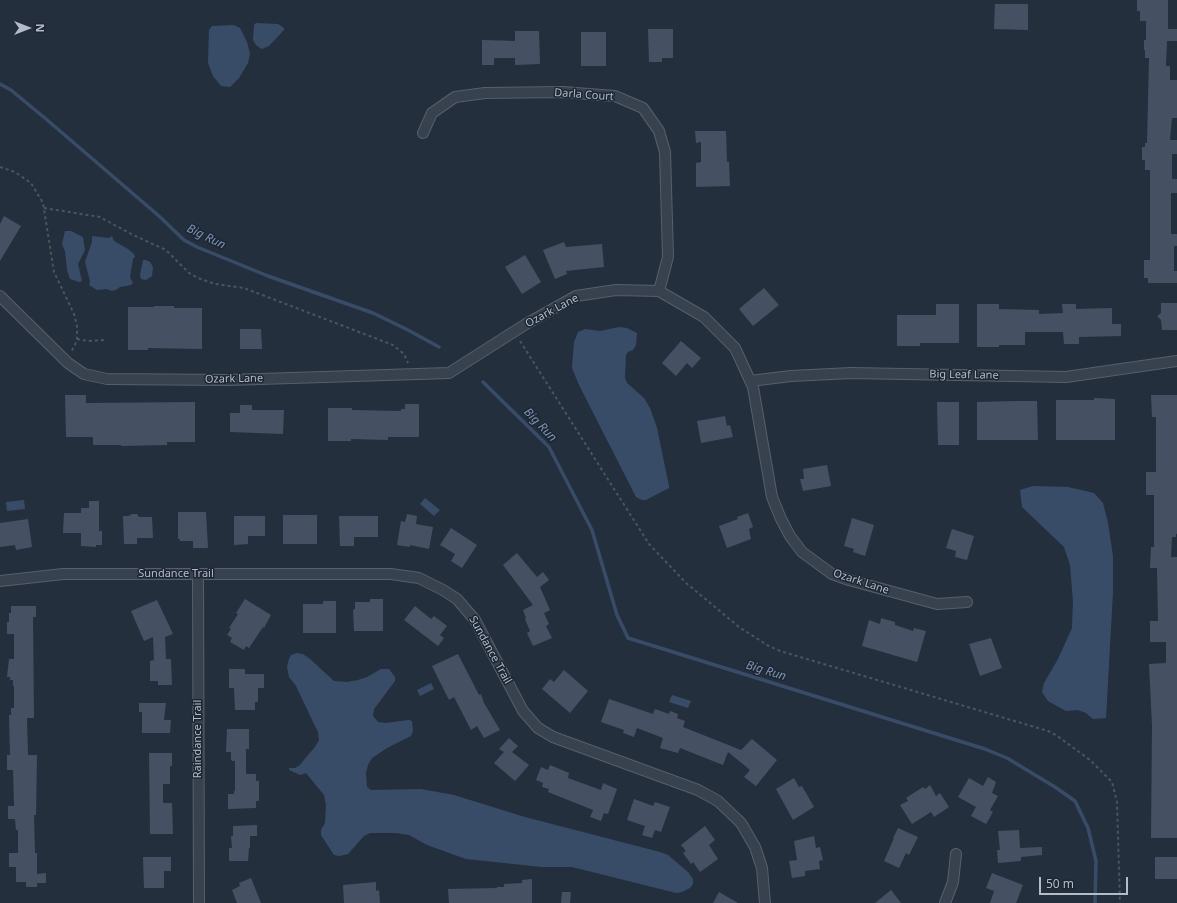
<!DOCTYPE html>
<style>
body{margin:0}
#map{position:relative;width:1177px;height:903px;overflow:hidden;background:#242f3e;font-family:"Noto Sans",sans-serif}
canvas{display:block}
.north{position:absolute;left:8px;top:8px;width:40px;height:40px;-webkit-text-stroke:3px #1d2633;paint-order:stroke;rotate:90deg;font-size:11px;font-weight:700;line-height:16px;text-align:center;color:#b4bcc9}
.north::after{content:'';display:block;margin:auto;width:14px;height:18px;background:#b4bcc9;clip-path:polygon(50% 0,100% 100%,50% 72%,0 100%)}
.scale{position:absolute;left:1039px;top:877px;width:89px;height:18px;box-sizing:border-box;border:2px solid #b4bcc9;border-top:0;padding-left:5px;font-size:12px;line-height:14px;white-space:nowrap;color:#b4bcc9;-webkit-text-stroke:3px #1d2633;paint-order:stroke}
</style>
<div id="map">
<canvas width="1177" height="903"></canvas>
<div class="north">N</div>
<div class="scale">50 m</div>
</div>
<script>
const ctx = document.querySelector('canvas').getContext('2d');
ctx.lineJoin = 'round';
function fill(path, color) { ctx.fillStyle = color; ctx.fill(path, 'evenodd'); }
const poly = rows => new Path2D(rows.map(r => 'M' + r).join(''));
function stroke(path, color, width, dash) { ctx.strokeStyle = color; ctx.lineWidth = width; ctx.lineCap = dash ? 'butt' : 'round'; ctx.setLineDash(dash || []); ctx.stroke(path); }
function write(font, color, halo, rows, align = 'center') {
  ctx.font = font + ' "Noto Sans",sans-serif'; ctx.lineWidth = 3; ctx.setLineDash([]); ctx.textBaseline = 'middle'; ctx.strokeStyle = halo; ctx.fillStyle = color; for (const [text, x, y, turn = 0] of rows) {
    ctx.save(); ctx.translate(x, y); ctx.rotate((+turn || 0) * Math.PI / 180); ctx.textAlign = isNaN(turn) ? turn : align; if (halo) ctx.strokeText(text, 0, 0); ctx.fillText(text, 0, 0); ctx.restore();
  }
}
const water = poly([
 [256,23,278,24,284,28,284,30,269,46,262,49,260,48,256,45,253,40,254,25],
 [234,25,240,28,247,42,250,54,248,63,239,78,230,87,221,86,213,76,208,63,209,30,212,26],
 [65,231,71,231,83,237,85,250,78,264,82,281,79,282,70,279,67,270,65,251,62,244],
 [92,236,109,238,112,236,114,241,128,249,134,254,135,257,133,259,130,277,133,283,131,285,120,287,116,290,112,291,106,289,97,290,89,285,90,281,85,262,92,242],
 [143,260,146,260,150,262,153,267,152,276,146,280,141,279,140,275],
 [619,327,627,328,637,333,636,345,633,350,628,352,626,355,625,378,627,383,644,398,650,408,657,428,669,486,669,488,646,500,642,500,636,497,579,385,572,368,574,342,578,332,585,329,600,331],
 [1033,486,1068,487,1094,493,1103,503,1108,523,1113,556,1113,592,1106,718,1093,719,1086,713,1078,710,1066,711,1048,701,1042,692,1044,683,1058,659,1072,628,1073,601,1070,565,1064,547,1022,507,1020,490],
 [425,498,440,510,434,516,420,504],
 [24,500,25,509,7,511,6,502],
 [297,653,303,654,310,659,334,681,347,682,358,680,367,677,381,669,389,669,395,677,395,681,374,709,373,716,378,722,386,723,409,720,412,721,413,731,411,736,387,748,372,758,368,765,366,773,367,787,371,790,421,789,454,795,525,817,660,852,668,855,688,872,693,879,693,884,690,888,682,892,676,893,572,867,542,867,466,859,427,845,409,835,396,833,370,833,364,836,348,854,339,856,334,855,321,835,321,830,325,823,326,805,324,795,306,773,300,775,289,770,289,768,295,768,300,765,308,755,315,747,319,740,318,732,314,724,296,686,289,677,287,667,289,659,291,655],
 [431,683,434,689,420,696,417,690],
 [672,695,691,701,688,708,669,702]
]);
const stream = poly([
 [0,84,11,90,46,119,159,216,184,240,197,247,268,276,373,313,408,330,439,347],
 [483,382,549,447,592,530,617,615,628,638,985,749,1007,758,1055,787,1075,801,1088,828,1096,861,1095,903]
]);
const building = poly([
 [1137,0,1168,0,1168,29,1177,29,1177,41,1167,41,1166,66,1170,66,1170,80,1177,80,1177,118,1172,118,1170,140,1177,140,1177,154,1172,154,1172,179,1177,179,1177,193,1171,193,1171,234,1177,234,1177,246,1174,246,1174,271,1177,271,1177,283,1148,283,1148,278,1144,278,1144,260,1150,260,1150,170,1145,170,1145,160,1142,160,1142,147,1145,147,1145,143,1147,143,1149,58,1145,58,1145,50,1144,50,1144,40,1146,40,1146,21,1140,21,1140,11,1137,11],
 [995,4,1028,4,1028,30,994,29],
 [648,29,673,29,673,58,662,58,662,62,649,62],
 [515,31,539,31,540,64,515,65,515,58,494,58,494,65,482,65,482,40,515,41],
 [581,32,606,32,606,66,581,66],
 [695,131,726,131,727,162,729,162,730,186,696,187,696,163,701,162,701,142,696,143],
 [4,216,21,226,0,261,0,224],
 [564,242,566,247,602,244,604,267,566,271,567,274,555,279,543,250],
 [525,255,541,282,522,294,505,267],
 [764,288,779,305,753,326,739,309],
 [1161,303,1177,303,1177,330,1162,330,1161,320,1157,316,1161,313],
 [936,304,959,304,959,343,920,343,920,346,897,346,897,315,936,315],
 [977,304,999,304,999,309,1039,310,1039,314,1063,313,1062,304,1076,304,1076,309,1112,308,1112,324,1121,324,1121,336,1079,337,1079,344,1064,344,1063,332,1025,332,1025,345,999,345,999,347,977,347],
 [154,306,174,306,174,308,202,308,202,349,148,348,148,350,128,350,128,307,154,307],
 [240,329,261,329,262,349,240,349],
 [681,341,701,358,692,368,687,363,676,376,662,363],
 [65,395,86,395,86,403,195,402,195,442,167,442,167,445,121,446,121,445,93,445,93,437,66,437],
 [1151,395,1177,395,1177,534,1176,534,1176,537,1172,537,1171,557,1177,557,1177,838,1151,838,1152,726,1149,664,1166,663,1166,642,1150,642,1150,621,1158,621,1157,568,1150,568,1151,547,1154,547,1154,495,1146,495,1146,472,1156,472,1156,417,1152,417],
 [1094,398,1115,399,1115,440,1056,440,1056,400,1094,400],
 [1015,401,1037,401,1038,440,977,440,977,402],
 [937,402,959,402,959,445,938,445],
 [405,404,419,404,419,437,388,437,388,440,351,439,351,441,328,441,328,408,352,408,352,410,401,411,401,409,405,409],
 [240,405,252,405,252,410,284,410,283,434,230,432,230,413,240,413],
 [725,416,727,426,730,425,733,437,701,443,697,421],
 [827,465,831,486,803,491,800,479,804,479,803,469],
 [89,501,99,501,99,531,102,531,102,545,96,545,96,547,81,546,81,533,63,533,64,513,81,513,81,508,89,508],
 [178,512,206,512,208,548,193,548,193,541,180,541,180,539,178,539],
 [748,513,753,527,749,529,751,539,727,548,719,526,738,519,737,517],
 [132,514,137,514,139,517,152,517,153,538,137,538,137,544,124,544,123,516,129,516],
 [407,514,417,516,416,524,433,527,429,549,410,545,410,547,397,545,401,521,405,522],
 [283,515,317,515,317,544,283,544],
 [234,516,265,516,265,536,248,536,248,544,234,545],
 [339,516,378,516,378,537,354,537,354,546,340,546],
 [852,518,874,525,865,556,853,552,854,549,844,546],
 [28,519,32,547,16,550,15,545,0,547,0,523],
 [451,528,477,545,462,568,451,561,455,554,440,545],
 [952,529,974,536,967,560,955,557,956,551,946,548],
 [517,553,537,577,543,572,549,580,540,587,550,610,544,613,549,624,546,626,552,638,533,646,527,633,530,631,525,619,526,618,523,610,533,605,503,565],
 [245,599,271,615,264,628,263,627,249,648,246,646,244,650,230,642,232,638,227,635,231,629,229,628,238,614,236,613],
 [370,599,383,599,383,631,354,631,353,610,355,609,355,602,370,602],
 [157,600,173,634,165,637,166,659,171,659,172,685,158,685,158,681,150,681,150,661,154,660,153,637,144,641,131,611],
 [323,601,336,601,336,633,303,633,303,604,323,604],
 [11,606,36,606,36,617,33,617,34,718,27,718,28,755,37,755,36,815,34,815,35,853,37,853,37,874,46,873,46,883,37,883,37,887,26,887,26,882,16,882,16,867,9,867,9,853,18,853,18,830,16,830,15,819,8,819,8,806,14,806,13,770,7,770,7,755,10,755,9,715,11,715,11,708,14,708,14,686,13,686,13,680,10,680,10,677,7,677,9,659,14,659,14,634,7,634,7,622,9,622,9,613,11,613],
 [415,606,431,619,434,616,447,626,440,635,444,638,438,646,404,620],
 [881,618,895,622,895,625,913,631,914,628,926,631,917,662,862,646,869,620,880,624],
 [991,638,1002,668,980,676,969,644],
 [458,654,479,695,481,694,484,703,500,730,484,738,477,726,471,730,454,697,449,700,432,666],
 [229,669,245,669,245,674,264,674,264,688,258,688,258,702,255,702,255,710,235,710,234,688,229,688],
 [564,670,588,691,570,713,542,689,550,679,554,682],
 [609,699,653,714,655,709,669,714,670,711,678,714,677,718,685,721,683,727,741,750,752,739,777,760,756,786,744,777,750,770,728,752,723,765,680,748,678,753,660,748,663,738,637,728,634,737,623,733,624,730,601,722],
 [139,703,166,703,164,720,171,720,170,733,142,733,142,712,139,712],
 [227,729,249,729,249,749,246,749,246,774,256,774,256,781,259,781,259,801,256,801,256,808,228,809,228,794,234,794,234,791,235,791,235,761,232,761,231,759,231,752,226,752],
 [509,738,518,746,512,752,529,765,515,781,494,763,504,752,499,749],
 [149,753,172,753,172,766,170,766,170,784,163,784,163,803,172,803,173,834,150,834],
 [550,765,569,773,568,778,601,790,603,783,617,789,608,814,604,813,601,821,590,817,593,810,548,792,549,789,542,787,543,783,536,780,541,767,548,770],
 [988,777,996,782,992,793,998,796,990,810,993,812,986,824,971,816,976,807,958,797,969,778,983,786],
 [794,778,799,787,802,786,814,807,793,820,776,789],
 [930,785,936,796,940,793,949,807,934,817,931,812,912,824,900,805,908,801,906,798,923,787,925,789],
 [634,799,653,806,655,802,670,807,661,832,655,830,652,838,642,835,645,826,627,820],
 [257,825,257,836,250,836,250,848,249,848,248,861,229,861,229,848,232,848,231,836,233,836,233,826],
 [705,826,715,840,709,845,718,859,700,872,693,862,691,864,683,853,686,851,681,845],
 [898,828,918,837,909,855,906,853,899,868,884,861,894,838,893,838],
 [1019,830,1020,848,1042,847,1042,855,1021,857,1021,861,998,863,997,850,1000,850,998,831],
 [814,836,816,848,820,847,823,860,819,861,820,869,805,871,805,876,792,878,789,861,797,860,794,841],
 [143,857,171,857,171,871,164,871,164,888,144,888],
 [1155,857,1177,857,1177,879,1155,879],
 [992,873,1023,885,1016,903,990,903,994,891,986,888],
 [251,878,261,903,237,903,232,890,240,886,239,883],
 [532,879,532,903,449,903,448,889,497,888,497,887,504,887,504,884,522,883,522,880],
 [376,882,376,891,379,890,380,903,344,903,343,885],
 [891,890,901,903,875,903],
 [562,892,571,892,570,903,561,903],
 [719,892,738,903,713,903]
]);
const path = poly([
 [0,167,15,172,31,183,43,203,54,272,74,314,77,326,77,339,75,345,71,352],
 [44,208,100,217,133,235,164,249,169,253,189,273,198,278,215,284,244,288,393,345,404,354,408,363],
 [77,339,88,341,106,340],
 [520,341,649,544,685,582,739,627,767,645,780,651,1048,731,1056,735,1090,760,1112,782,1117,802,1120,903]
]);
const street = poly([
 [423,133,432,113,455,97,485,93,563,92,615,96,643,108,659,131,665,152,668,257,659,291],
 [0,296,68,363,84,374,107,379,228,380,449,373,526,324,576,296,616,290,659,291,704,317,735,348,753,387,772,497,781,519,790,536,802,552,832,574,849,580,937,604,967,602],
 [750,381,791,376,851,373,1066,377,1177,361],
 [198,574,199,903],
 [0,581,63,574,391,574,419,578,443,590,457,599,475,620,523,711,538,728,553,737,698,790,718,801,741,823,755,847,762,868,765,903],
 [945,903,953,882,956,854]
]);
const streetNames = [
 ["Darla Court",584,95,4],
 ["Ozark Lane",552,311,-28],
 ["Big Leaf Lane",964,375,1],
 ["Ozark Lane",234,379,-1],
 ["Sundance Trail",176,574],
 ["Ozark Lane",861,582,18],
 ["Sundance Trail",490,650,61],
 ["Raindance Trail",198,739,-90]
];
const waterNames = [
 ["Big Run",206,237,26],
 ["Big Run",540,425,46],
 ["Big Run",766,671,17]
];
fill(water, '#394c67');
stroke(stream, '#394c67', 3.5);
fill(building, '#455162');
stroke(street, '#565f6c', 12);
stroke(path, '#44595c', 2, [3, 3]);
stroke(street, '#38414e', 10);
write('11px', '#b4bcc9', '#1d2633', streetNames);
write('italic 12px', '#7c92b1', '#1d2633', waterNames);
</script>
